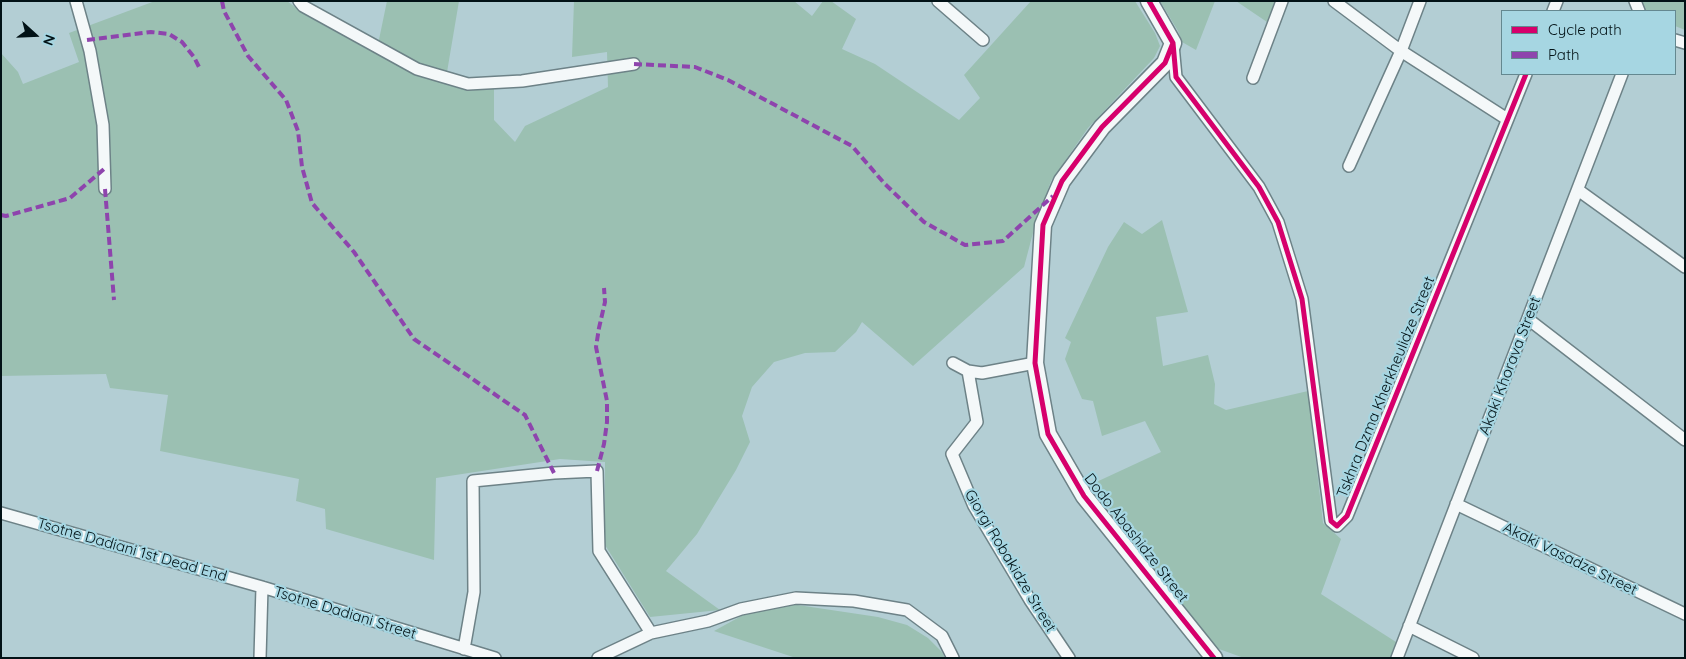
<!DOCTYPE html>
<style>
body{margin:0}
#map{position:relative;width:1686px;height:659px;overflow:hidden;background:#b3ced4;font-family:Quicksand,sans-serif}
canvas{display:block}
.frame{position:absolute;inset:0;border:2px solid #021216;pointer-events:none}
.legend{position:absolute;left:1501px;top:10px;width:175px;height:65px;box-sizing:border-box;background:#a6d6e2;border:1px solid #648890;margin:0;padding:6px 9px;list-style:none;font-size:15px;color:#021216}
.legend li{display:flex;align-items:center;gap:10px;height:25px}
.legend b{width:25px;border:1px solid #648890}
.north{position:absolute;left:10px;top:10px;width:50px;height:50px;-webkit-text-stroke:4px #a6d6e2;paint-order:stroke;rotate:110deg;font-size:14px;font-weight:700;line-height:20px;text-align:center;color:#021216}
.north::after{content:'';display:block;margin:auto;width:18px;height:22px;background:#021216;clip-path:polygon(50% 0,100% 100%,50% 72%,0 100%)}
</style>
<div id="map">
<canvas width="1686" height="659"></canvas>
<div class="frame"></div>
<ul class="legend">
<li><b style="height:6px;background:#d6006c"></b>Cycle path</li>
<li><b style="height:6px;background:#8e44ad"></b>Path</li>
</ul>
<div class="north">N</div>
</div>
<script>
const ctx = document.querySelector('canvas').getContext('2d');
ctx.lineJoin = 'round';
function fill(path, color) { ctx.fillStyle = color; ctx.fill(path, 'evenodd'); }
const poly = rows => new Path2D(rows.map(r => 'M' + r).join(''));
function stroke(path, color, width, dash) { ctx.strokeStyle = color; ctx.lineWidth = width; ctx.lineCap = dash ? 'butt' : 'round'; ctx.setLineDash(dash || []); ctx.stroke(path); }
function write(font, color, halo, rows, align = 'center') {
  ctx.font = font + ' Quicksand,sans-serif'; ctx.lineWidth = 4.5; ctx.setLineDash([]); ctx.textBaseline = 'middle'; ctx.strokeStyle = halo; ctx.fillStyle = color; for (const [text, x, y, turn = 0] of rows) {
    ctx.save(); ctx.translate(x, y); ctx.rotate((+turn || 0) * Math.PI / 180); ctx.textAlign = isNaN(turn) ? turn : align; if (halo) ctx.strokeText(text, 0, 0); ctx.fillText(text, 0, 0); ctx.restore();
  }
}
const green = poly([
 [155,1,287,1,307,16,376,54,387,1,459,1,445,84,465,90,494,88,494,120,515,142,525,126,608,87,607,52,572,57,574,1,794,1,812,16,823,1,831,1,856,19,842,49,875,64,959,120,980,98,964,75,1031,1,1135,1,1155,33,1160,46,1154,58,1088,128,1051,181,1034,229,1024,267,913,366,862,322,856,332,835,352,805,353,774,362,752,387,742,416,750,442,736,470,697,534,666,571,720,610,650,617,605,545,605,462,560,459,436,478,434,560,326,529,325,509,296,501,299,479,160,451,168,395,110,388,106,374,1,376,1,53,18,72,23,84,79,62,69,33],
 [1160,1,1215,1,1196,50,1182,42,1178,31],
 [1236,1,1275,1,1267,22],
 [1638,1,1685,1,1685,30,1675,26,1675,11,1642,11],
 [1162,220,1188,312,1156,317,1163,366,1208,355,1215,384,1214,404,1226,410,1308,391,1323,523,1341,539,1321,594,1396,642,1390,658,1244,658,1219,649,1173,598,1092,484,1161,452,1145,421,1102,436,1093,401,1082,399,1065,359,1071,342,1065,338,1108,247,1124,222,1142,234],
 [791,604,878,617,907,625,928,638,942,652,945,658,796,658,714,631,745,614]
]);
const street = poly([
 [76,1,90,51,103,125,105,189],
 [299,1,303,6,417,69,468,84,522,81,634,64],
 [938,1,983,40],
 [1334,1,1401,51,1507,119],
 [1635,1,1639,11],
 [1553,11,1557,1],
 [1675,40,1685,43],
 [1173,45,1176,77,1259,187,1278,222,1302,299,1331,521,1337,526,1347,516,1526,74],
 [1253,78,1282,1],
 [1349,166,1401,51,1420,1],
 [1578,190,1685,267],
 [1528,319,1685,440],
 [953,363,968,371,977,422,952,454,974,506,1030,600,1069,658],
 [968,371,982,373,1035,363],
 [1456,504,1685,614],
 [1,513,262,587,495,658],
 [1409,626,1473,658],
 [464,649,474,592,473,481,554,473,597,471,599,551,651,633],
 [260,658,262,587],
 [598,658,651,633,708,621,741,609,796,598,854,601,907,610,942,636,953,658],
 [1397,658,1622,74]
]);
const secondary = poly([
 [1149,1,1173,43,1165,63,1102,127,1062,181,1043,225,1035,363,1048,434,1084,496,1214,658]
]);
const quiet = poly([
 [222,1,224,11,248,56,286,100,298,131,302,167,312,203,354,252,414,339,525,415,554,473],
 [87,40,151,32,169,34,182,42,194,57,200,69],
 [634,64,695,67,728,80,852,146,884,183,924,222,965,245,1003,241,1053,196],
 [105,189,114,300],
 [1,215,6,216,70,198,104,169],
 [597,471,604,444,607,422,607,401,596,347,599,328,605,302,604,288]
]);
const cycleway = poly([
 [1149,1,1173,43,1165,63,1102,127,1062,181,1043,225,1035,363,1048,434,1084,496,1214,658],
 [1173,43,1176,77,1259,187,1278,222,1302,299,1331,521,1337,526,1347,516,1526,74]
]);
const streetNames = [
 ["Akaki Khorava Street",1510,366,-69],
 ["Tskhra Dzma Kherkheulidze Street",1386,387,-68],
 ["Dodo Abashidze Street",1136,538,52],
 ["Tsotne Dadiani 1st Dead End",132,550,16],
 ["Akaki Vasadze Street",1570,559,26],
 ["Giorgi Robakidze Street",1010,561,59],
 ["Tsotne Dadiani Street",345,613,17]
];
fill(green, '#9bc0b2');
stroke(street, '#6d8287', 14);
stroke(secondary, '#6d8287', 19);
stroke(street, '#f4f8f9', 11);
stroke(secondary, '#f4f8f9', 16);
stroke(quiet, '#8e44ad', 4, [8, 4]);
stroke(cycleway, '#d6006c', 5);
write('15px', '#021216', '#a6d6e2', streetNames);
</script>
